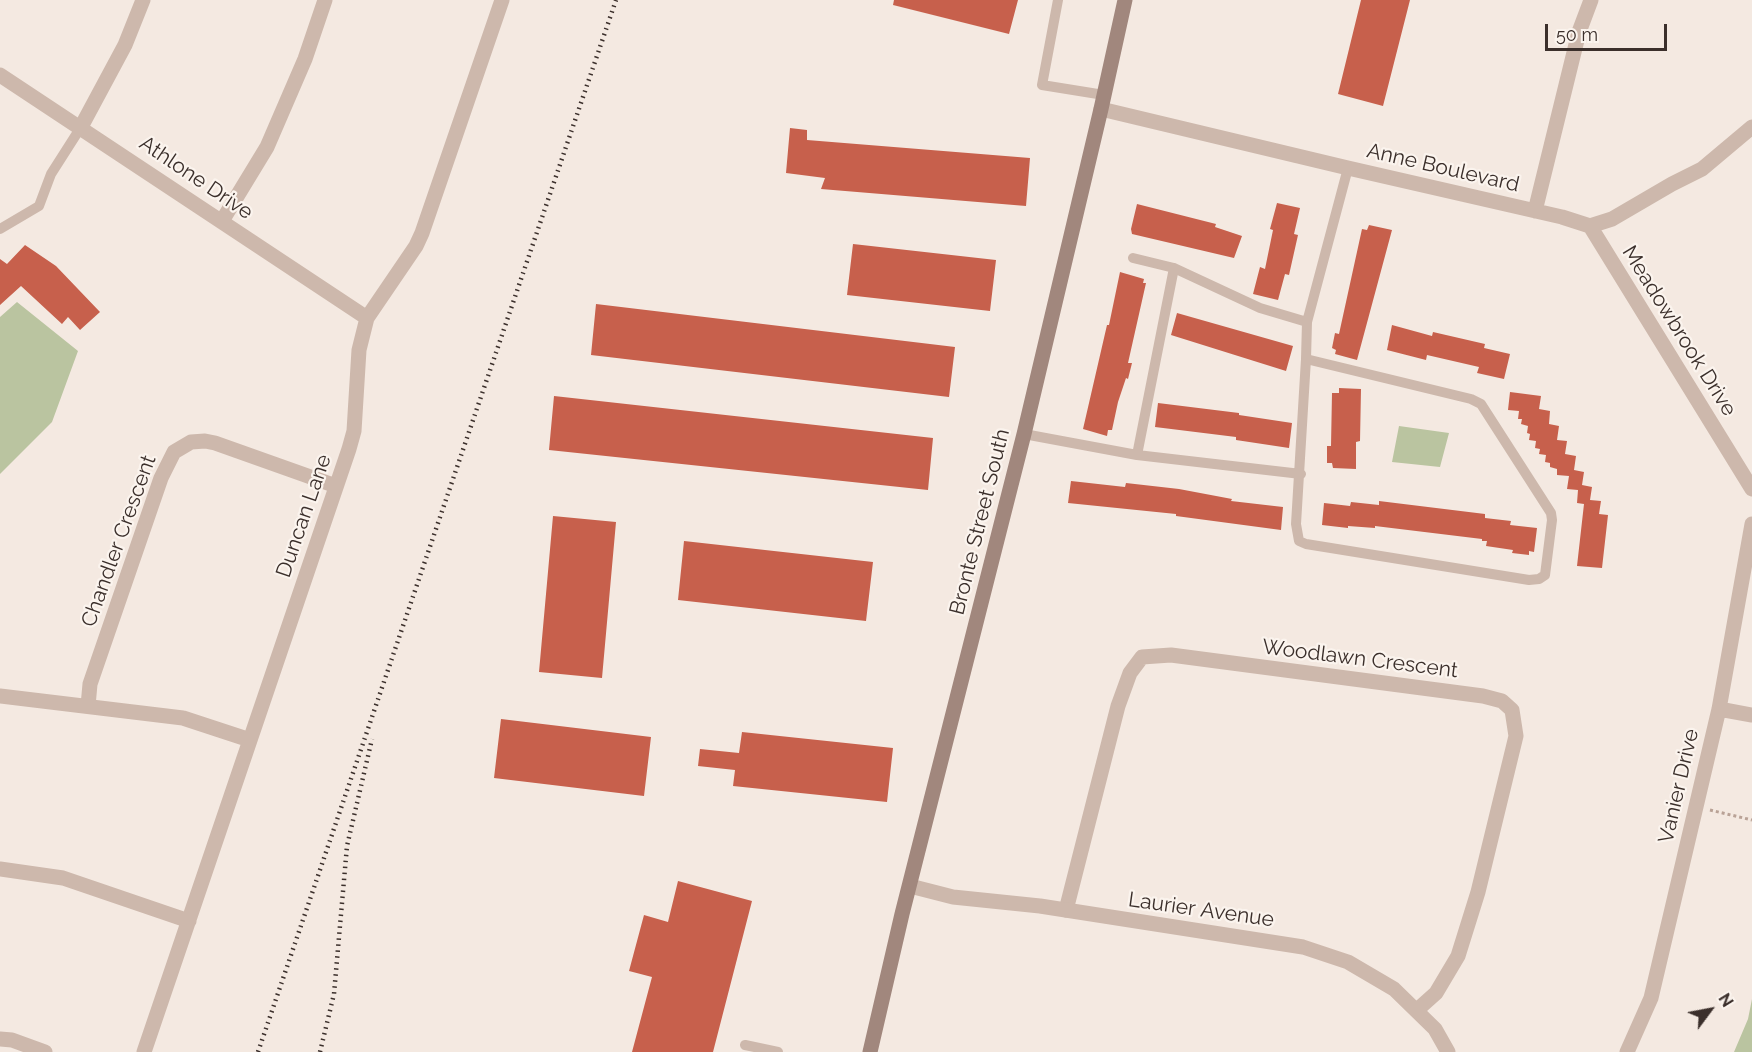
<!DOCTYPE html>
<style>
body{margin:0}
#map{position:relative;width:1752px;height:1052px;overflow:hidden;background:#f4e9e1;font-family:Raleway,sans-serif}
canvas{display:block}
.north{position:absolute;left:1680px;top:980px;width:60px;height:60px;-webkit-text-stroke:4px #fbf4ee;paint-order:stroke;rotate:58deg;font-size:16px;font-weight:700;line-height:24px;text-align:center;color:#3b2f2b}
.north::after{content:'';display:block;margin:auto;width:21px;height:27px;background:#3b2f2b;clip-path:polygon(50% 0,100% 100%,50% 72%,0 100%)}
.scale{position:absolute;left:1545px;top:24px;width:122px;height:27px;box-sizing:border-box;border:3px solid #3b2f2b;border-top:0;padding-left:8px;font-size:18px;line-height:21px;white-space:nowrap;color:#3b2f2b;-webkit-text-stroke:4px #fbf4ee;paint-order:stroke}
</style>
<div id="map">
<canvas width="1752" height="1052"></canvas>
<div class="north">N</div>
<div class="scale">50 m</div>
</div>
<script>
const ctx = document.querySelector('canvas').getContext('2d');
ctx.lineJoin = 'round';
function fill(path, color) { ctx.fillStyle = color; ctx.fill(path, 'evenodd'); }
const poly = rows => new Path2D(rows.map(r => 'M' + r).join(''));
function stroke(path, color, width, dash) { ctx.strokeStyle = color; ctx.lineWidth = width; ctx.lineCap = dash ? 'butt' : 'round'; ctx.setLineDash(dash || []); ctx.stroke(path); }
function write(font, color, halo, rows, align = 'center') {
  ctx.font = font + ' Raleway,sans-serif'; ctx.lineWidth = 4.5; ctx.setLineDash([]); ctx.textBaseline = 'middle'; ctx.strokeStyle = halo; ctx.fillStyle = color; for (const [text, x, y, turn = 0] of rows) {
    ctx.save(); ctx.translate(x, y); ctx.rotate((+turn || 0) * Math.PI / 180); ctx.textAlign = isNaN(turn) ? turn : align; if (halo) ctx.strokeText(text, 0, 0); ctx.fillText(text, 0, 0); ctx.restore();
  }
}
const green = poly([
 [17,302,78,351,52,422,0,474,0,317],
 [1399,426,1449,433,1440,467,1392,462],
 [1752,999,1752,1052,1734,1052,1748,1019]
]);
const building = poly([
 [894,0,1018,0,1009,34,893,5],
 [1361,0,1410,0,1383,106,1338,94],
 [790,128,807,130,807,140,1030,158,1026,206,821,189,825,178,786,173],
 [1277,203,1300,208,1294,234,1298,235,1289,275,1285,274,1278,300,1253,294,1260,267,1265,269,1273,230,1270,229],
 [1137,204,1216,224,1215,227,1242,236,1234,258,1132,234,1131,229],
 [1369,225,1392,230,1357,360,1335,354,1336,350,1332,348,1335,333,1339,334,1362,229,1367,230],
 [853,244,996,260,990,311,847,295],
 [25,245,56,266,100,312,80,330,68,317,62,324,21,286,0,305,0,259,7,264],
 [1120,272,1144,279,1143,283,1146,283,1128,363,1132,363,1128,379,1126,378,1118,402,1112,430,1108,430,1107,436,1083,429,1107,325,1109,325],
 [596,304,955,347,949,397,591,355],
 [1177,313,1293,346,1286,371,1171,335],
 [1392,325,1432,336,1433,332,1485,344,1484,348,1510,354,1504,379,1477,373,1479,367,1427,355,1426,360,1387,350],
 [1339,388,1361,389,1360,441,1356,442,1356,469,1333,468,1332,463,1327,463,1327,446,1331,446,1332,393,1339,393],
 [1510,392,1541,396,1539,409,1550,411,1549,424,1559,426,1557,440,1567,441,1565,454,1576,456,1574,470,1584,472,1582,485,1592,487,1590,500,1601,501,1599,514,1608,515,1602,568,1577,566,1584,504,1577,503,1578,490,1567,489,1569,476,1557,475,1557,469,1550,467,1550,463,1545,462,1546,455,1539,454,1540,449,1535,448,1536,441,1529,440,1530,434,1527,433,1528,426,1521,424,1522,419,1518,419,1519,411,1508,410],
 [554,396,933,438,928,490,549,450],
 [1158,403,1239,413,1239,415,1292,423,1289,448,1236,440,1236,437,1155,427],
 [1071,481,1125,487,1126,483,1179,489,1232,499,1231,501,1283,507,1281,530,1176,516,1176,514,1068,503],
 [1379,501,1485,514,1485,518,1511,521,1510,525,1537,528,1534,552,1529,551,1529,555,1512,553,1513,550,1486,546,1487,541,1482,541,1482,539,1375,526,1375,528,1348,526,1348,528,1322,525,1324,503,1350,506,1351,502,1379,505],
 [553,516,616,522,602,678,539,672],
 [684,541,873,562,866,621,678,600],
 [501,719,651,737,644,796,494,778],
 [742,732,893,748,887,802,733,786,735,770,698,766,700,749,739,753],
 [678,881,752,901,713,1052,632,1052,652,977,629,971,644,915,668,922]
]);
const path = poly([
 [1710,810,1752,820]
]);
const service = poly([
 [1058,0,1042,85,1104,95],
 [0,229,39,206,51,174,81,127],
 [1133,258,1174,268,1260,308,1307,322],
 [1306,359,1471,399,1481,404,1551,513,1552,520,1545,575,1539,579,1529,580,1306,544,1299,541,1296,524,1306,359,1307,322,1348,168],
 [1024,434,1137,455,1301,474],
 [1137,455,1174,268],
 [745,1045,778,1052]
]);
const minor = poly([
 [0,75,367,318],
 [1101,109,1348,168,1562,217,1590,226,1612,219,1672,184,1702,169,1752,127],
 [81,127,125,45,143,0],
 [1535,211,1579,32,1591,0],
 [222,221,267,147,305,59,325,0],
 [1590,226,1752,489],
 [0,696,183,718,250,740],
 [88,706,90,684,161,478,174,452,191,442,205,441,215,443,336,486],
 [1719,709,1752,715],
 [0,869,63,878,189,921],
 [1066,910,1118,706,1130,673,1142,657,1171,655,1483,696,1502,701,1512,710,1516,736,1478,892,1458,956,1436,993,1417,1010],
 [0,1039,12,1040,45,1052],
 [144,1052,349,449,354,431,359,350,367,318,416,246,422,233,502,0],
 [1627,1052,1651,998,1719,709,1752,524]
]);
const tertiary = poly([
 [910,886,953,897,1040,906,1303,947,1348,962,1394,989,1435,1029,1448,1052]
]);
const secondary = poly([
 [870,1052,902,914,1024,434,1101,109,1125,0]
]);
const rail = poly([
 [258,1052,616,0],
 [320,1052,334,994,347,846,372,739]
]);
const streetNames = [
 ["Anne Boulevard",1443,168,13],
 ["Athlone Drive",196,178,34],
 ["Meadowbrook Drive",1679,331,58],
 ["Duncan Lane",304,516,-71],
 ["Bronte Street South",980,522,-76],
 ["Chandler Crescent",119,541,-70],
 ["Woodlawn Crescent",1360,659,7],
 ["Vanier Drive",1679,786,-77],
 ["Laurier Avenue",1201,910,8]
];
fill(green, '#bac4a0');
fill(building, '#c7604c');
stroke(path, '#b9a296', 3, [3, 3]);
stroke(service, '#cdb8ac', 10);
stroke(minor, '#cdb8ac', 15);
stroke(tertiary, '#cdb8ac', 15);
stroke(secondary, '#a1877d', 15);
stroke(rail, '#3b2f2b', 4.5, [1.5, 4.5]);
write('21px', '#3b2f2b', '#fbf4ee', streetNames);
</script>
